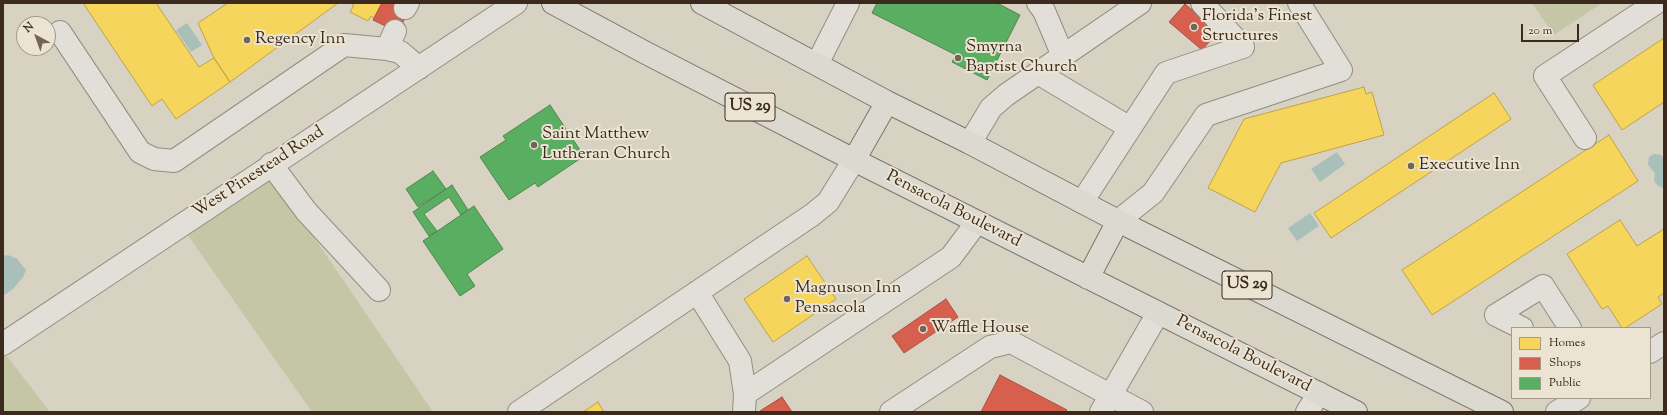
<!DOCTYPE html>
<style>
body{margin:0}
#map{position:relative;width:1667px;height:415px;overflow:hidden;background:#d8d2c3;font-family:"Sorts Mill Goudy",serif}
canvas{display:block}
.frame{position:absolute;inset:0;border:4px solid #3b2a1d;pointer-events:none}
.legend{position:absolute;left:1511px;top:327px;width:140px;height:72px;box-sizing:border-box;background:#ebe4d3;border:1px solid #a59a8a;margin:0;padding:5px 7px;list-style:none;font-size:12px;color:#3b2a1d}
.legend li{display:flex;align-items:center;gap:8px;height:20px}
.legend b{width:20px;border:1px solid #a59a8a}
.north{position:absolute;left:16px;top:16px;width:40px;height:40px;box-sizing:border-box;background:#ebe4d3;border:1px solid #a59a8a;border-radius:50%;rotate:319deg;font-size:11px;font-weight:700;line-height:16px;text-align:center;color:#3b2a1d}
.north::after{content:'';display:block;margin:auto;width:14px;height:18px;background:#726557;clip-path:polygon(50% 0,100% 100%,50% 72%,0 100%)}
.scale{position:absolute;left:1521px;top:24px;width:58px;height:18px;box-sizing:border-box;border:2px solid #3b2a1d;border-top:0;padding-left:5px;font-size:12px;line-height:14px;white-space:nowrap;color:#3b2a1d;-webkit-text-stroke:3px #ebe4d3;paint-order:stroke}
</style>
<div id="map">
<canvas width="1667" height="415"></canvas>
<div class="frame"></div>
<ul class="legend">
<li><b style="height:11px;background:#f6d55c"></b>Homes</li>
<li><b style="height:11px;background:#d6604d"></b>Shops</li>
<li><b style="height:11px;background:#5aae61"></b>Public</li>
</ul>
<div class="north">N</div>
<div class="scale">20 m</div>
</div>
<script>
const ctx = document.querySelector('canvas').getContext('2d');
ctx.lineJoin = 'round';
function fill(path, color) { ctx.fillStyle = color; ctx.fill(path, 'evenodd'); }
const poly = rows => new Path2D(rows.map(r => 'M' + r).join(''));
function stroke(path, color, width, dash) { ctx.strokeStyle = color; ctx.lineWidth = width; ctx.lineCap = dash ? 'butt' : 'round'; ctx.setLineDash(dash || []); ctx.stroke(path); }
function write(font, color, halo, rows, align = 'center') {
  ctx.font = font + ' "Sorts Mill Goudy",serif'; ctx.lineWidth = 4; ctx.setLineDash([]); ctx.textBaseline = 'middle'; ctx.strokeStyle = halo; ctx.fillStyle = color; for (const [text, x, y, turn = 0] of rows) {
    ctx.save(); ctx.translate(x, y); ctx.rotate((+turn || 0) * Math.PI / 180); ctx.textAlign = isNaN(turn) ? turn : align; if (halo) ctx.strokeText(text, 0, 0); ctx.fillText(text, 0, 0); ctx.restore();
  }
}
const green = poly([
 [1532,3,1602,3,1554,35],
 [273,177,433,412,312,412,187,234],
 [6,355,50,412,3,412,3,358]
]);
const water = poly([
 [187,23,202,45,191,52,176,30],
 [1337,152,1345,164,1320,182,1311,169],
 [1654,154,1661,155,1664,159,1664,188,1658,186,1654,181,1655,173,1648,165,1649,157],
 [1310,213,1319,226,1297,241,1288,228],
 [8,255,17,259,26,270,23,277,13,289,3,296,3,256]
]);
const homes = poly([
 [83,3,156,3,199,67,214,58,230,82,176,119,162,99,152,106,83,3],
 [228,3,338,3,230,82,214,58,198,23,228,3],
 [350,3,382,3,374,18,371,16,368,21,350,12,354,5,350,3],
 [1664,38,1664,102,1622,130,1593,85,1664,38],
 [1364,87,1366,94,1372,92,1384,135,1281,163,1255,212,1208,188,1244,119,1364,87],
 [1494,93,1511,119,1331,238,1314,213,1494,93],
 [1609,135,1638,181,1432,315,1402,270,1609,135],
 [1620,220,1637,246,1664,229,1664,293,1658,297,1662,304,1625,328,1622,328,1608,306,1602,309,1567,254,1620,220],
 [807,256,836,299,773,342,744,299,807,256],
 [598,402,604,412,583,412,598,402]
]);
const shops = poly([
 [382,3,395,3,409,10,398,32,373,20,382,3],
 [1185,4,1218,32,1202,50,1169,22,1185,4],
 [946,299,958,317,904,353,892,336,946,299],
 [1000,375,1067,410,1066,412,981,412,1000,375],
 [782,397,792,412,761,412,760,411,782,397]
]);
const public = poly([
 [877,3,997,3,1020,15,987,80,952,62,956,55,872,13,877,3],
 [550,105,584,156,538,187,535,183,509,200,480,157,506,140,503,136,550,105],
 [433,171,446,189,418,207,406,189,433,171],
 [452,185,468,210,461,215,449,197,424,214,437,231,429,236,413,212,452,185],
 [474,206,503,249,467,274,475,286,460,296,423,241,474,206]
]);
const minor = poly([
 [1038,3,1044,11,1063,56],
 [405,8,408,3],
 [60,32,140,152,154,159,174,161,344,45,387,49,400,52,419,68],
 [387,49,395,31],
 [817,64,848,3],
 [1038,73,1130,128],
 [1585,138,1545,76,1656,3],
 [970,143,991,108,1006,95,1140,3],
 [271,164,306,211,379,290],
 [1082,202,1166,73,1243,47,1202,3],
 [1118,221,1153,193,1206,115,1341,70,1299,3],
 [697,292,740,361,745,394,744,412],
 [1496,315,1543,286,1570,328],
 [1496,315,1522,328],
 [3,344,516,3],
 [1650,352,1664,343],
 [745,394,951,257,977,222],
 [519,412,812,215,828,202,854,160],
 [891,412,990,347,1011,342,1142,412],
 [1101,412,1158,313],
 [1307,412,1319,393],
 [1557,412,1579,398]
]);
const major = poly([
 [553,3,646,53,854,160,1356,412],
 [702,3,887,102,970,143,1118,221,1502,412],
 [854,160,887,102],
 [1088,278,1118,221]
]);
const markers = [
 [1194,27,4,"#726557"],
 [247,40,4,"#726557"],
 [958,58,4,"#726557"],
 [534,145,4,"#726557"],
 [1411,166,4,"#726557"],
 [787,299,4,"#726557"],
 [923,329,4,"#726557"]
];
const shields = [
 [750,107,50],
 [1247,285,50]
];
const shieldNames = [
 ["US 29",750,107],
 ["US 29",1247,285]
];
const poiNames = [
 ["Florida's Finest",1202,17],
 ["Structures",1202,37],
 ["Regency Inn",255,40],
 ["Smyrna",966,48],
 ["Baptist Church",966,68],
 ["Saint Matthew",542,135],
 ["Lutheran Church",542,155],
 ["Executive Inn",1419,166],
 ["Magnuson Inn",795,289],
 ["Pensacola",795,309],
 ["Waffle House",931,329]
];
const streetNames = [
 ["West Pinestead Road",259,173,-33],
 ["Pensacola Boulevard",953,210,27],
 ["Pensacola Boulevard",1243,355,27]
];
fill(green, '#c4c6a6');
fill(water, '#a9c0ba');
fill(homes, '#f6d55c');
stroke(homes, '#bea249', 1);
fill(shops, '#d6604d');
stroke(shops, '#a8503f', 1);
fill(public, '#5aae61');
stroke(public, '#51864d', 1);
stroke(minor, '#938d83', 24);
stroke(major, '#7c766d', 24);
stroke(minor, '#e1dfd7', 22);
stroke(major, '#dcd9d1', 22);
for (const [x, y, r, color] of markers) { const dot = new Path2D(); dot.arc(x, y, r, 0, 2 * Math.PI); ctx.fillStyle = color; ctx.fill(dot); stroke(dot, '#ebe4d3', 1.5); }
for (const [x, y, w] of shields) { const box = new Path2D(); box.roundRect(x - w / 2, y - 14, w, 28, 3); ctx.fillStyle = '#ebe4d3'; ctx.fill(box); stroke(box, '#3b2a1d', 1); }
write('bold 16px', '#3b2a1d', null, shieldNames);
write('17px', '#3b2a1d', '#ebe4d3', poiNames, 'left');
write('17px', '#3b2a1d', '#ebe4d3', streetNames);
</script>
